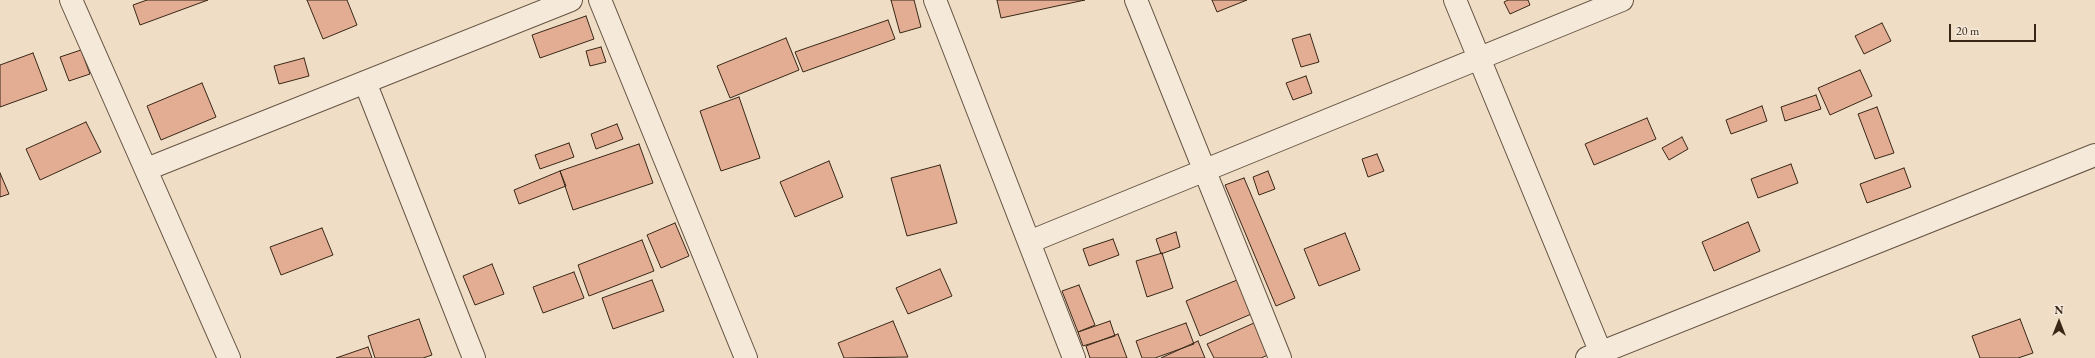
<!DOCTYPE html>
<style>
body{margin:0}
#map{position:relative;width:2095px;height:358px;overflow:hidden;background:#efddc6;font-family:"EB Garamond",serif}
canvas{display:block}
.north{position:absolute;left:2039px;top:302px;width:40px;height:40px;-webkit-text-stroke:3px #f5e9da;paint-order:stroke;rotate:0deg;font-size:11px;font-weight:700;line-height:16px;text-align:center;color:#382716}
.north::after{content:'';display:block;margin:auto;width:14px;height:18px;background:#382716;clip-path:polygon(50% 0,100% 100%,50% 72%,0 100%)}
.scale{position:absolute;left:1949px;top:24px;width:87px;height:18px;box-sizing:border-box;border:2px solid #382716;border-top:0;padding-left:5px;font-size:12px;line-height:14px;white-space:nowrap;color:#382716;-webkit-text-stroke:3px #f5e9da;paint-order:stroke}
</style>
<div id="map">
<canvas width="2095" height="358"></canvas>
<div class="north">N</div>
<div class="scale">20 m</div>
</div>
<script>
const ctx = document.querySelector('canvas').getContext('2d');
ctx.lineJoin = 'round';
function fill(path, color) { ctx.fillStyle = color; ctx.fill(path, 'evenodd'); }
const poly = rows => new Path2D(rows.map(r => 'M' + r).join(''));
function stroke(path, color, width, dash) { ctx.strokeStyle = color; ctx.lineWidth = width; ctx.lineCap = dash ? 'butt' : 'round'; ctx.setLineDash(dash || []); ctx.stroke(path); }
const building = poly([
 [147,0,208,0,140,25,133,5,147,0],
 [307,0,347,0,357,25,323,39,307,0],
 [891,0,914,0,921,27,900,33,891,0],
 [997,0,1085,0,1001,18,997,0],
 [1212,0,1247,0,1217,12,1212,0],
 [1508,0,1528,0,1530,5,1510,14,1504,2,1508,0],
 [586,16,594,39,540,58,532,35,586,16],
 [888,20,895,39,803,72,795,52,888,20],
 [1882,23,1891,41,1864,54,1855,36,1882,23],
 [1310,34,1319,62,1301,67,1292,39,1310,34],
 [786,38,799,70,730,98,717,66,786,38],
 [601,47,606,62,590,66,586,51,601,47],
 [81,50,90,74,69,81,60,57,81,50],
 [33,53,47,90,0,107,0,65,33,53],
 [304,58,309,76,279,84,274,66,304,58],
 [1860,70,1872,96,1830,115,1818,88,1860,70],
 [1306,76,1312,93,1293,100,1286,83,1306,76],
 [202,83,216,117,161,140,147,106,202,83],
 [1816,95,1821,109,1785,121,1781,107,1816,95],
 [739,97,760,158,721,171,700,111,739,97],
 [1762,106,1767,121,1731,134,1726,120,1762,106],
 [1877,107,1894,153,1875,159,1858,114,1877,107],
 [1647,118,1656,139,1594,165,1585,144,1647,118],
 [86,122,101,152,40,180,26,149,86,122],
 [617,124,623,139,596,149,591,134,617,124],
 [1682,137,1688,149,1669,160,1662,148,1682,137],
 [569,143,574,157,540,169,535,155,569,143],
 [639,144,653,183,573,210,560,171,639,144],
 [1377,154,1384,171,1368,177,1362,159,1377,154],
 [829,161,843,197,795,217,780,182,829,161],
 [1791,164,1798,183,1758,198,1751,179,1791,164],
 [940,165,957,223,907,236,891,178,940,165],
 [1904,168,1911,187,1867,203,1860,184,1904,168],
 [560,171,566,186,519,204,514,190,560,171],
 [1268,171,1275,189,1259,195,1253,177,1268,171],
 [0,173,9,194,0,197,0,173],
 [1244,178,1295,298,1276,306,1225,185,1244,178],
 [1748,222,1760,251,1714,271,1702,242,1748,222],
 [675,223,689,256,661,268,647,235,675,223],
 [322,228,333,255,281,275,270,247,322,228],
 [1176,232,1180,247,1161,254,1156,239,1176,232],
 [1345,233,1360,270,1319,286,1304,249,1345,233],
 [1113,239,1119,255,1089,266,1083,249,1113,239],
 [642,240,654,271,589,296,578,265,642,240],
 [1162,253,1173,288,1147,297,1136,261,1162,253],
 [492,264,504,294,475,305,463,276,492,264],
 [940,269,952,296,908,314,896,288,940,269],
 [574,272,584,298,543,313,533,287,574,272],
 [1242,278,1256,312,1200,336,1186,301,1242,278],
 [652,280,664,311,613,329,602,298,652,280],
 [1079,285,1095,325,1078,332,1062,291,1079,285],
 [419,319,432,355,423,358,375,358,368,336,419,319],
 [2020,319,2033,353,2018,358,1980,358,1972,336,2020,319],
 [893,321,908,357,844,358,838,343,893,321],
 [1110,321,1115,336,1083,346,1078,332,1110,321],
 [1186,323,1194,344,1155,358,1142,358,1136,341,1186,323],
 [1254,323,1268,355,1261,358,1214,358,1207,344,1254,323],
 [1118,334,1127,358,1090,358,1086,346,1118,334],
 [1198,341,1205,358,1161,358,1198,341],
 [368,347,372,358,336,358,368,347]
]);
const minor = poly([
 [71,0,229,358],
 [600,0,746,358],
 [935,0,1074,358],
 [1136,0,1280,358],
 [1455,0,1603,358],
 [365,82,474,358],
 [147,169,571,0],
 [1029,242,1622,0],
 [1587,358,2095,155]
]);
fill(building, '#e3ad94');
stroke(building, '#382716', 1);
stroke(minor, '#665442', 24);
stroke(minor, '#f5e9da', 22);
</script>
